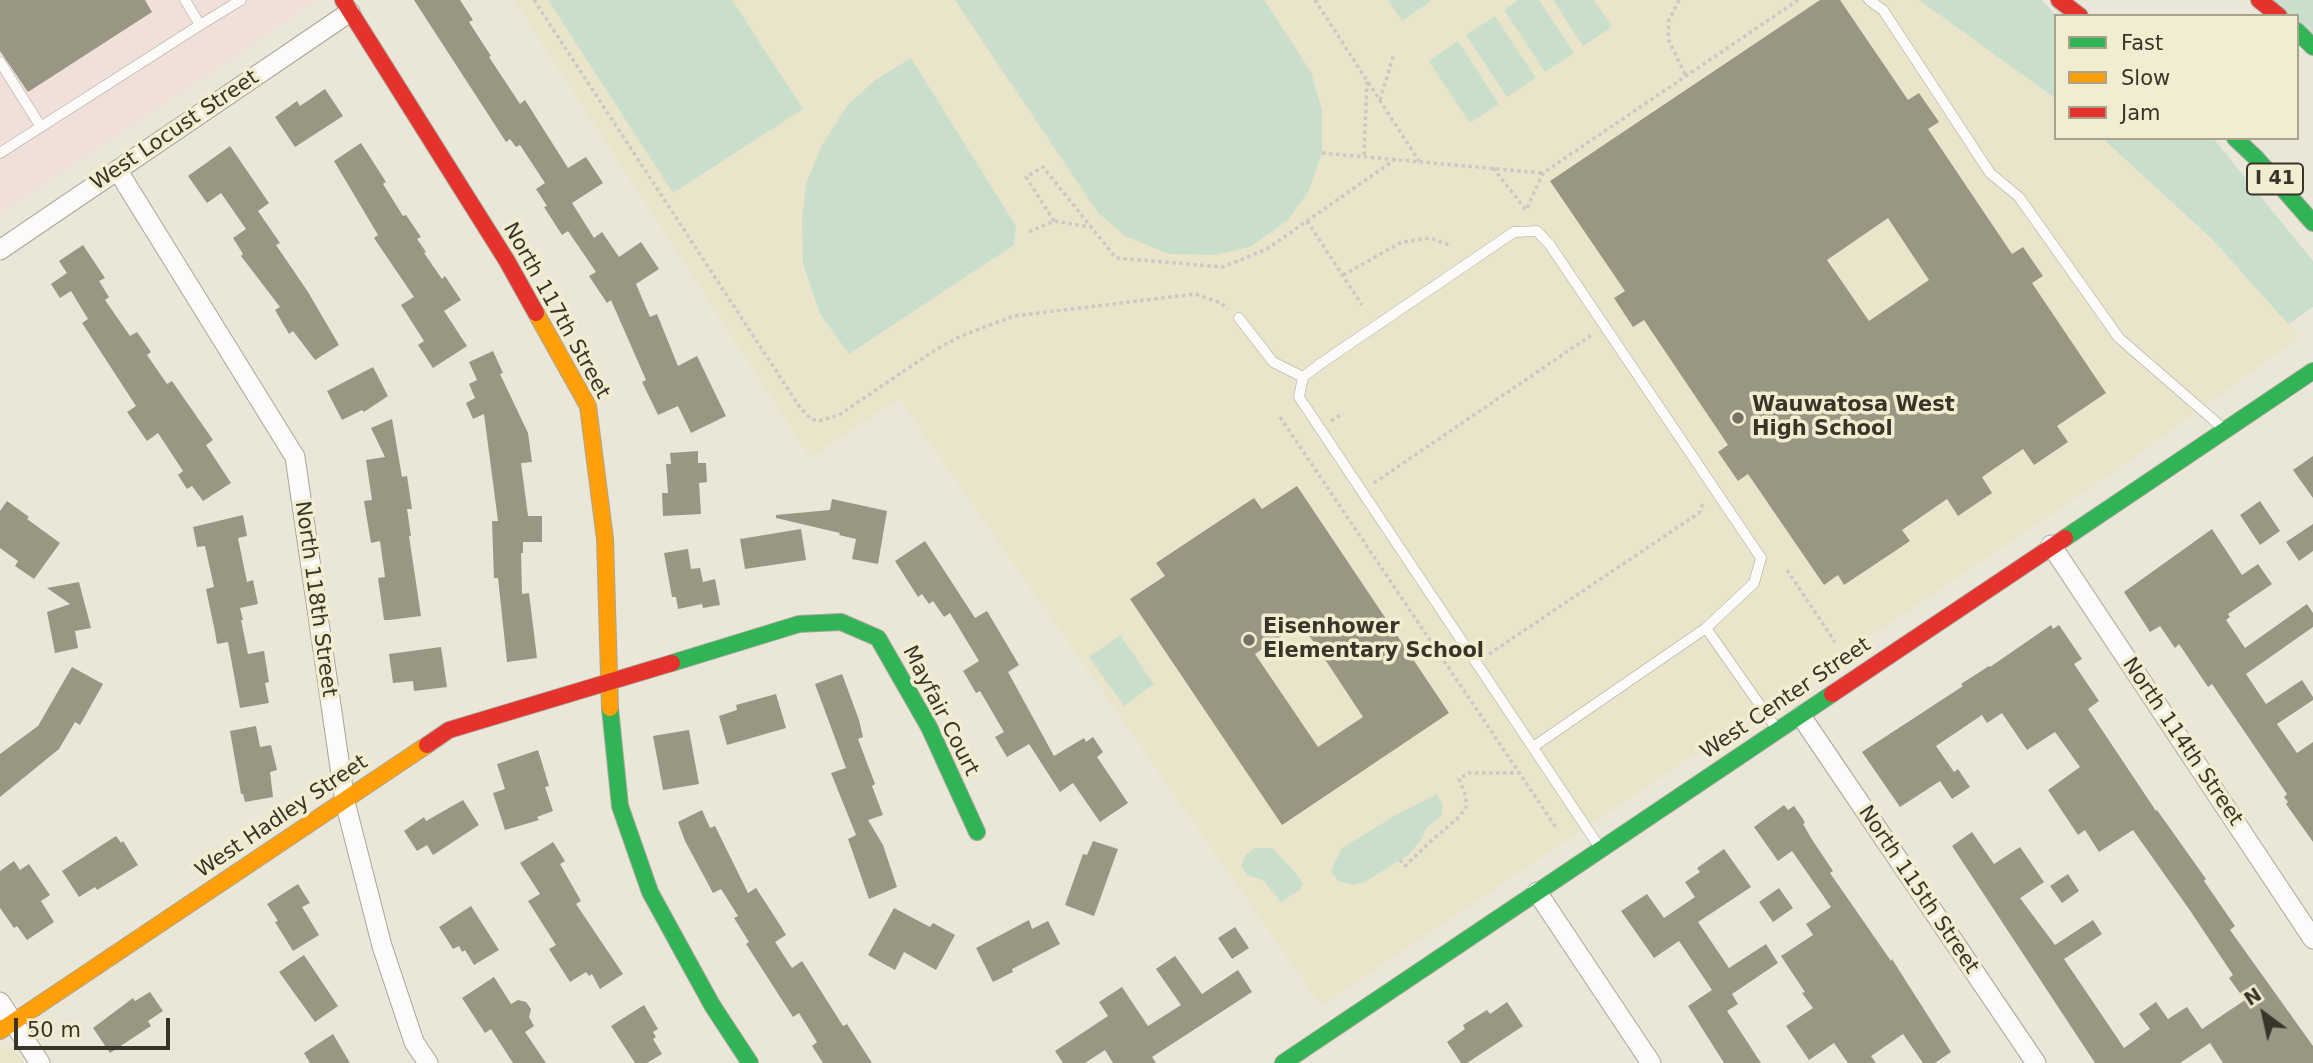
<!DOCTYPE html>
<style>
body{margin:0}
#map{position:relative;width:2313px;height:1063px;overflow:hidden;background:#eae7d8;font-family:"DejaVu Sans",sans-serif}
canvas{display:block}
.legend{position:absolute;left:2054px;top:14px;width:245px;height:126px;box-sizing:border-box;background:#f2edd0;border:2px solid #a7a38d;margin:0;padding:9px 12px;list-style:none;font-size:21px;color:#373529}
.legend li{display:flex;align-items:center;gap:14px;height:35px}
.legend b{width:35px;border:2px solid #a7a38d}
.north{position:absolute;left:2229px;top:979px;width:70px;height:70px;-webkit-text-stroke:5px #f2edd0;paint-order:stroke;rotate:327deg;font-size:19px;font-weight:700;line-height:28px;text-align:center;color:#373529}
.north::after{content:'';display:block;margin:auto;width:24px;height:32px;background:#373529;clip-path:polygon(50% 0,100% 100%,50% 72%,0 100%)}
.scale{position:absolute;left:14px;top:1018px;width:156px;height:32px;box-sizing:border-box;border:4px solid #373529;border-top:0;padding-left:9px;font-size:21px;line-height:24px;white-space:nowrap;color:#373529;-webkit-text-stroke:5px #f2edd0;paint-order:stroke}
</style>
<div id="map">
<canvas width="2313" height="1063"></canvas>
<ul class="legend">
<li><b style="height:9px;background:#30b455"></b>Fast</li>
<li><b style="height:9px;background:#ff9f0a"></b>Slow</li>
<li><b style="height:9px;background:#e5322d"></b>Jam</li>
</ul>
<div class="north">N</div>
<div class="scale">50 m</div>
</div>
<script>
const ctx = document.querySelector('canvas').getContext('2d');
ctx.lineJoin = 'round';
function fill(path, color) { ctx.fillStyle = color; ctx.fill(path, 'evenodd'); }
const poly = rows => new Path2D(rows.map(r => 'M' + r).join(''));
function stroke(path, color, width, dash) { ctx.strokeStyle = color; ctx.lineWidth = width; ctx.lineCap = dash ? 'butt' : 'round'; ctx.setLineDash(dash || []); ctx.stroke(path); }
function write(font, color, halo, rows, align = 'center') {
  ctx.font = font + ' "DejaVu Sans",sans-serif'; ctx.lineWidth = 7; ctx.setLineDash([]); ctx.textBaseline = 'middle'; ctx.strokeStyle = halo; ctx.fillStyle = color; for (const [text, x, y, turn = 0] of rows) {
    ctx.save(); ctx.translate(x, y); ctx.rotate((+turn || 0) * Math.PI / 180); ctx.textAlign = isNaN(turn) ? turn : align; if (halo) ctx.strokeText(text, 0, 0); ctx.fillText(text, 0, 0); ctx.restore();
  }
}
const commercial = poly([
 [0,0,318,0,0,214]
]);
const built = poly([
 [514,0,1919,0,2056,99,2056,138,2102,138,2212,239,2301,336,2110,475,1321,1006,899,399,810,458],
 [6,1046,13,1047,25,1063,0,1063,0,1049]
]);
const green = poly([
 [548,0,732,0,803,109,673,193],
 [955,0,1264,0,1311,72,1322,110,1322,153,1308,192,1287,221,1250,247,1215,255,1169,254,1125,236,1098,213],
 [1388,0,1429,0,1430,2,1402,21],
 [1518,0,1539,0,1574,53,1545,72,1504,10],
 [1553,0,1594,0,1612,27,1583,46],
 [1919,0,2042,0,2056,16,2056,99],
 [2259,0,2313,0,2313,55],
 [1495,16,1536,78,1507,97,1466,35],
 [1458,41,1499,104,1470,123,1429,61],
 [911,58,1016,226,1014,245,849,354,820,314,803,264,802,221,806,184,822,145,847,106,875,80],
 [2102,138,2213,138,2313,261,2313,307,2288,324,2212,239],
 [1120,635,1154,684,1124,706,1089,657],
 [1437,794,1443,806,1441,817,1427,827,1421,840,1408,855,1365,882,1354,885,1338,881,1331,871,1341,849,1394,816],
 [1255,848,1272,848,1295,872,1303,884,1300,890,1281,902,1263,880,1246,875,1241,865,1246,855]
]);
const building = poly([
 [0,0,145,0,152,12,28,92,0,51],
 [414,0,460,0,473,20,469,22,491,56,489,57,520,104,525,100,568,168,586,157,603,183,572,203,594,238,602,232,619,257,641,242,659,269,636,284,650,317,657,314,678,366,697,356,726,416,691,433,678,406,658,415,642,382,646,380,611,300,607,303,589,276,596,272,568,231,562,235,544,207,547,206,536,189,545,183,520,145,516,147,510,139,506,142],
 [1820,0,1840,0,1908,100,1919,93,1939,122,1928,129,2012,254,2023,247,2043,276,2032,283,2106,393,2057,426,2068,442,2034,465,2023,449,1982,477,1992,493,1958,516,1947,499,1902,530,1910,541,1844,585,1838,575,1824,585,1748,474,1738,481,1718,452,1728,445,1644,320,1633,327,1614,298,1625,291,1550,181],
 [1888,218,1929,280,1869,321,1827,260],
 [325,89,343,116,295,147,275,117,297,101,300,106],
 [361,143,386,182,383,184,403,216,406,215,421,237,417,239,426,252,424,253,442,279,445,276,461,300,444,311,467,346,433,368,418,345,424,341,401,305,414,297,374,238,378,235,334,161],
 [230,146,269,203,258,211,280,243,276,245,308,292,339,345,315,360,293,331,289,334,275,310,280,307,241,256,243,254,233,238,246,229,221,193,207,203,188,176],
 [83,245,105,278,99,281,109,297,105,300,130,336,137,332,151,352,147,355,167,384,172,381,213,440,206,445,231,483,203,501,192,486,187,489,178,475,183,471,158,433,147,441,127,412,136,406,82,323,88,319,71,291,60,298,51,284,67,273,59,261],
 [493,351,503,373,500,374,528,433,532,462,521,463,528,516,542,516,542,542,523,542,523,553,521,553,522,594,529,593,537,658,507,662,498,578,494,578,492,521,498,521,484,414,473,419,466,403,475,398,469,384,477,380,469,362],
 [373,367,388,396,364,412,362,410,342,420,327,391],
 [392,419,402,477,407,476,412,509,407,509,411,536,409,536,421,616,389,620,384,620,378,578,385,577,380,541,371,543,364,501,372,500,366,460,385,457,371,428],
 [698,451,698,463,706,463,707,482,699,483,701,514,663,516,662,493,668,493,666,464,671,464,670,453],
 [2313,456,2313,498,2293,470],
 [1297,486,1449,713,1282,825,1130,599,1165,576,1156,563,1254,498,1262,509],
 [1301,623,1363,717,1318,747,1255,654],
 [832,499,887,511,878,564,852,559,856,539,839,535,840,533,776,518,776,515,830,510],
 [7,501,29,517,27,519,60,543,34,579,15,566,18,561,0,548,0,511],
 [2260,501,2280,531,2260,545,2240,515],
 [243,515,247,536,238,538,247,582,253,580,258,604,240,608,243,620,241,620,248,654,264,651,269,682,265,683,269,703,240,708,228,642,217,644,215,632,206,589,214,587,205,546,197,547,193,527],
 [2313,524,2313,551,2299,561,2286,542],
 [801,529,806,560,745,569,740,539],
 [2212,529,2242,575,2258,564,2272,584,2228,614,2230,617,2226,620,2245,648,2307,604,2313,613,2313,627,2246,674,2266,704,2302,680,2313,697,2313,700,2277,724,2297,753,2313,742,2313,842,2286,804,2288,802,2284,797,2287,794,2212,684,2208,687,2179,644,2175,648,2160,626,2150,632,2124,592],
 [925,541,975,618,987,611,1019,665,1008,672,1054,756,1084,738,1086,742,1093,737,1103,752,1097,757,1128,803,1100,822,1073,783,1060,792,1029,744,1007,757,995,737,1004,732,980,691,976,693,963,671,979,661,950,613,944,617,933,601,929,604,922,594,918,597,895,561],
 [688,549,691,569,700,568,703,582,715,579,720,605,703,608,702,604,678,609,676,597,672,597,664,553],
 [79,582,91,628,75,631,78,648,55,653,47,612,70,604,47,588],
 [2051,625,2053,629,2059,625,2082,659,2074,664,2099,701,2088,709,2156,811,2157,810,2206,879,2204,881,2235,926,2230,930,2313,1046,2313,1063,2223,1063,2210,1043,2180,1063,2095,1063,1952,846,1972,832,1994,864,2020,847,2044,882,2020,898,2055,945,2093,920,2102,934,2064,959,2124,1048,2150,1029,2139,1014,2156,1002,2168,1019,2187,1007,2202,1029,2245,1000,2229,978,2233,975,2191,912,2133,830,2099,852,2085,830,2078,835,2048,790,2080,767,2055,732,2027,750,2002,713,1987,723,1982,715,1936,746,1954,772,1958,769,1970,787,1952,799,1940,781,1900,807,1862,752,1963,686,1961,684,1989,666,1990,667],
 [441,647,447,687,414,691,413,681,393,683,389,654],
 [72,667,103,684,80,725,75,722,59,749,0,797,0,754,38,726],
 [842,674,859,720,863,737,858,739,875,784,872,786,883,815,868,820,883,845,897,887,869,899,848,839,856,835,831,773,846,768,815,684],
 [776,694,786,728,727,745,719,716,737,710,736,705],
 [256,726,260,747,271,745,277,770,270,772,273,797,245,802,243,794,241,794,230,731],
 [689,730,699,784,663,790,653,736],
 [538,750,549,786,545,787,553,811,537,817,539,820,505,830,493,793,505,789,497,764],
 [463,800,479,825,433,855,427,845,417,851,404,831,424,817,426,821],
 [1784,805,1788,810,1794,806,1803,819,1805,823,1803,824,1811,838,1833,871,1830,873,1891,961,1892,959,1951,1052,1935,1063,1923,1063,1903,1034,1871,1056,1876,1063,1848,1063,1834,1043,1809,1060,1786,1026,1813,1008,1802,993,1805,992,1781,956,1813,935,1806,924,1831,907,1792,851,1778,861,1754,827],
 [702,810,710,828,715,826,748,893,756,888,780,925,786,935,775,942,792,968,802,961,843,1026,847,1024,872,1063,823,1063,812,1046,817,1042,799,1013,793,1017,746,944,749,942,734,918,738,916,721,889,713,893,685,841,678,822],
 [116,836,121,843,123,841,138,865,97,890,95,887,79,897,62,871],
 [1093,841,1118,849,1094,916,1065,905,1083,854,1087,855],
 [553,842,565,861,560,864,581,901,576,904,623,974,600,989,592,974,589,976,586,972,570,982,549,949,556,945,528,901,540,894,520,863],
 [1724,849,1751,887,1698,922,1729,968,1766,944,1778,963,1732,994,1738,1004,1727,1011,1761,1063,1724,1063,1688,1006,1712,990,1679,941,1654,958,1621,911,1647,894,1664,918,1695,897,1685,882,1700,872,1697,868],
 [14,861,20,870,29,864,50,895,41,901,54,922,27,940,17,926,14,928,0,908,0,871],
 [2068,874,2079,891,2062,903,2050,886],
 [298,884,310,903,302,907,319,935,293,951,275,922,278,921,267,904],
 [1779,888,1793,908,1773,922,1759,902],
 [471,906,499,950,474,965,465,950,462,952,459,946,453,949,439,927],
 [894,908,930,927,933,923,955,935,936,970,904,952,895,970,868,955],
 [1029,920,1032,929,1048,921,1060,944,1012,969,1013,972,993,982,976,948],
 [1235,927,1249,948,1232,959,1218,938],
 [304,955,338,1006,315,1022,279,972],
 [1175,956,1202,994,1238,970,1252,992,1152,1057,1156,1063,1113,1063,1105,1050,1085,1063,1063,1063,1055,1051,1108,1016,1099,1002,1122,987,1148,1026,1181,1005,1156,969],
 [494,977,511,1004,518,1000,526,1002,531,1009,529,1017,534,1026,525,1032,546,1063,513,1063,491,1029,485,1033,462,998],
 [150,992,163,1011,148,1021,151,1026,110,1053,93,1028,133,998,135,1001],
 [1507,1002,1523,1026,1467,1063,1461,1063,1447,1042,1465,1029,1463,1025,1487,1010,1490,1014],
 [644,1005,658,1029,653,1032,656,1037,653,1039,662,1054,647,1063,635,1063,611,1026],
 [333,1034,350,1063,310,1063,304,1053]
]);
const path = poly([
 [534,0,801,409,811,419,819,421,839,415,935,350,961,336,1014,316,1195,294,1221,303,1228,309],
 [1315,0,1419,161],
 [1679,0,1669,20,1668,39,1686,76],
 [1380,100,1394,54],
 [1322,153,1543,173],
 [1364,155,1367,81],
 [1493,168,1526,210,1543,173,1798,0],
 [1054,221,1026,177,1043,167,1116,258,1223,267,1267,249,1397,158],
 [1307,221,1362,305],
 [1029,232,1054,221,1090,227],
 [1343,275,1402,242,1430,238,1452,246],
 [1280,417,1557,829],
 [1331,421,1343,413],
 [1374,483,1593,334],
 [1787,570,1835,642],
 [1489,654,1699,513,1704,501],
 [1400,860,1405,866,1430,842,1459,817,1466,807,1466,796,1459,779,1469,773,1519,773]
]);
const lane = poly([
 [1869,0,1883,10,1990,173,2019,197,2119,338,2225,430],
 [200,25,241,0],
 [0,62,41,127],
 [0,153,200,25,185,0],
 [1239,318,1273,362,1303,377],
 [1706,628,1776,728],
 [1533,747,1706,628,1754,583,1761,558,1550,245,1537,231,1514,232,1320,364,1303,377,1299,397,1600,848]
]);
const street = poly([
 [118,171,295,457,345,802,382,946,414,1042,428,1063],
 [0,250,350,12],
 [2051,545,2313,939],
 [1801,716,2036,1063],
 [1537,892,1651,1063],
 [0,1002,40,1063]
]);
const fast = poly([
 [2297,31,2313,47],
 [2235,138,2256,158,2313,223],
 [2065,538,2313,371],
 [672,663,799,624,841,622,878,638,929,727,977,832],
 [610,708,620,806,650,892,712,1005,750,1063],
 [1283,1063,1832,694]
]);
const slow = poly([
 [536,313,588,406,605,539,610,708],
 [0,1031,427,745]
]);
const jam = poly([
 [343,0,507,261,536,313],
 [2059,0,2080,16],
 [2259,0,2279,16],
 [1832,694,2065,538],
 [427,745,449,730,672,663]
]);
const markers = [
 [1738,418,7,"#767366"],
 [1249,640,7,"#767366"]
];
const shields = [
 [2275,179,56]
];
const shieldNames = [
 ["I 41",2275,179]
];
const streetNames = [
 ["West Locust Street",175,131,-34],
 ["North 117th Street",556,311,61],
 ["North 118th Street",315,599,82],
 ["West Center Street",1786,699,-34],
 ["Mayfair Court",940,711,63],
 ["North 114th Street",2182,742,56],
 ["West Hadley Street",282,817,-34],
 ["North 115th Street",1918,890,56]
];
const poiNames = [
 ["Wauwatosa West",1752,406],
 ["High School",1752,430],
 ["Eisenhower",1263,628],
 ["Elementary School",1263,652]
];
fill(commercial, '#f1e0da');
fill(built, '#eae5ca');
fill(green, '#cadfcb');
fill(building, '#999684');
stroke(lane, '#a7a69a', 11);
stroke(street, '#a7a69a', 21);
stroke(fast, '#a7a69a', 18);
stroke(slow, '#a7a69a', 18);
stroke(jam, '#a7a69a', 18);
stroke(path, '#cac9c4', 3.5, [3.5, 3.5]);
stroke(lane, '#fcfbf9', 10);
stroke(street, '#fcfbf9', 19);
stroke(fast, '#30b455', 16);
stroke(slow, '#ff9f0a', 16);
stroke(jam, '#e5322d', 16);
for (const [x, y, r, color] of markers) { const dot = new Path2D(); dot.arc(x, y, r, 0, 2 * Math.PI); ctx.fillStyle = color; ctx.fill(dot); stroke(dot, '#f2edd0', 2.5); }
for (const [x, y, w] of shields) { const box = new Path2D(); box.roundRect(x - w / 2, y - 15.5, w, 31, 5); ctx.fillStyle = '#f2edd0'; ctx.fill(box); stroke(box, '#373529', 2); }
write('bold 19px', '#373529', null, shieldNames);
write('21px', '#373529', '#f2edd0', streetNames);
write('bold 21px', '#373529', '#f2edd0', poiNames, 'left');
</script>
